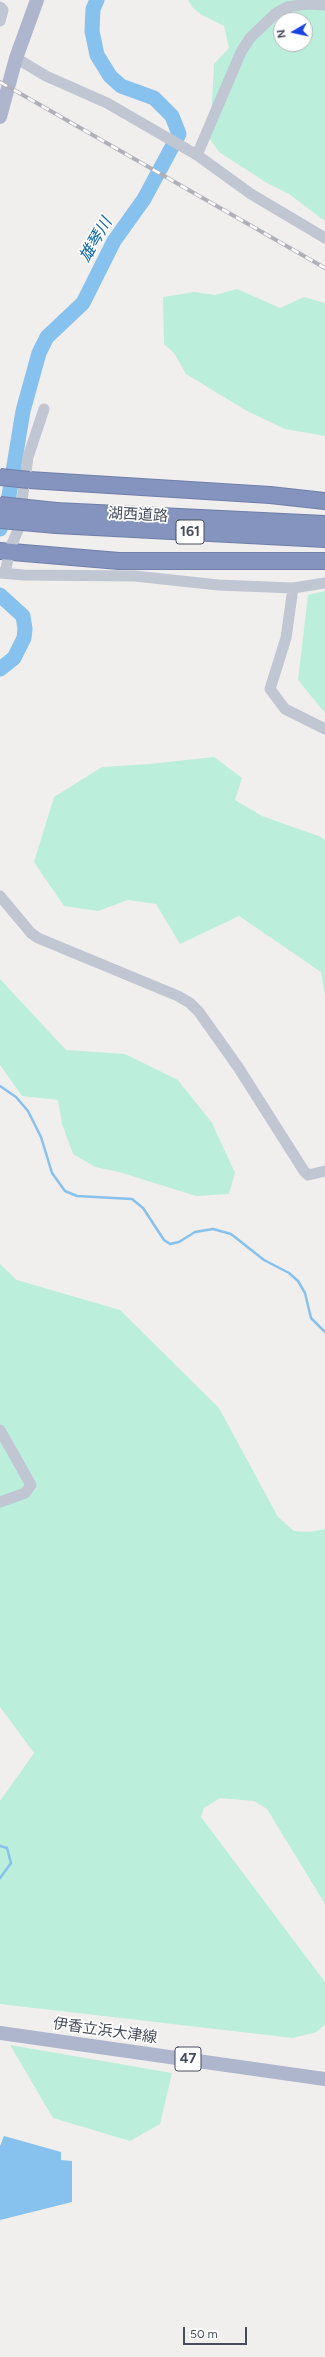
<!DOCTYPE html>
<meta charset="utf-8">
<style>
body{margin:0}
#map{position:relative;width:325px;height:2357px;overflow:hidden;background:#f1eeee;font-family:Figtree,sans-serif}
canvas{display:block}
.north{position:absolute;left:273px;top:12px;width:40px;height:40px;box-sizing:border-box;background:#fff;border:1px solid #b5b7be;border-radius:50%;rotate:261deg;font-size:11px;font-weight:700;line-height:16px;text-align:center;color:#464c5c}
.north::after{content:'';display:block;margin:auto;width:14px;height:18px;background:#1642e2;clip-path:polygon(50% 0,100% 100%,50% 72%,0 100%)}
.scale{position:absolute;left:183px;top:2327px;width:64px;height:18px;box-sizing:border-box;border:2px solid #464c5c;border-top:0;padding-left:5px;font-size:12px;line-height:14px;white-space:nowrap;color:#464c5c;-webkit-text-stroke:3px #fff;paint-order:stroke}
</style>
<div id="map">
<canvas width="325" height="2357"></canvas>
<div class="north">N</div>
<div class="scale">50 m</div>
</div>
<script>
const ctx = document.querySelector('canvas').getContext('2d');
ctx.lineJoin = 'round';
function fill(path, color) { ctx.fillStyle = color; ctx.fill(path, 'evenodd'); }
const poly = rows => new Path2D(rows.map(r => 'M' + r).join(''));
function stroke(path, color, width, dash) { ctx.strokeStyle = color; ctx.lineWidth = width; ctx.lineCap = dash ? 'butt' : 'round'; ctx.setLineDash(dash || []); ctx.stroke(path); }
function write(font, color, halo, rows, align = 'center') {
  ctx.font = font + ' Figtree,"Noto Sans JP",sans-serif'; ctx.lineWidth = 3.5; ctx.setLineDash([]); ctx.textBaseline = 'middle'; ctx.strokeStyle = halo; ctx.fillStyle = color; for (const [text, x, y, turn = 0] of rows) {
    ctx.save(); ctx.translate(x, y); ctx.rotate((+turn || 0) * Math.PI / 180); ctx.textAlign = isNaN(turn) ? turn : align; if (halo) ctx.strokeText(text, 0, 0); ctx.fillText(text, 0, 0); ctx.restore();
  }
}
const green = poly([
 [188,0,325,0,325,221,289,194,267,183,219,152,210,139,214,64,229,48,224,26,202,15,193,8],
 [281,20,305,20,305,44,281,44],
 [237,289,280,308,304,297,325,303,325,436,285,429,247,411,186,374,174,353,164,344,163,297,194,292,215,295],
 [325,591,325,713,298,680,308,595],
 [214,757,242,778,235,800,262,816,321,837,325,840,325,997,321,972,239,916,180,944,156,904,128,900,98,911,64,906,34,862,54,797,102,767,150,764],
 [0,979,66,1050,125,1054,178,1080,212,1123,235,1173,229,1194,196,1196,119,1172,95,1167,73,1154,62,1124,58,1100,22,1096,0,1065],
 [0,1264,17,1280,120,1310,219,1408,278,1517,294,1531,310,1532,325,1529,325,1904,267,1809,254,1801,220,1798,204,1808,201,1817,325,1982,325,2025,316,2032,293,2038,0,2004,0,1801,34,1753,0,1707],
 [10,2045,172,2073,160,2124,130,2141,53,2118]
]);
const water = poly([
 [4,2136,61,2152,61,2160,72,2161,72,2202,0,2220,0,2146]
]);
const stream = poly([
 [0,1086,16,1097,28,1111,41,1137,52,1173,65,1191,77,1196,132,1199,143,1208,164,1240,170,1244,179,1242,195,1232,213,1229,231,1234,264,1260,289,1273,298,1281,305,1293,311,1318,325,1332],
 [0,1846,7,1848,11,1863,0,1878]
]);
const river = poly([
 [0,529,9,496,23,411,39,353,47,337,83,303,114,241,144,199,179,134,172,116,154,98,121,86,110,76,97,55,92,31,93,9,97,0],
 [0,595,23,616,25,629,24,638,14,658,0,669]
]);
const minor = poly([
 [0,7,3,10,0,21],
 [16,58,46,76,107,103,197,155,251,194,325,238],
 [197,155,241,52,250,38,276,13,287,7,306,4,325,5],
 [12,544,18,530,28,457,44,409],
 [0,573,24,575,135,576,218,585,293,588,325,583],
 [5,573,8,559],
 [293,588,286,638,270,689,285,709,325,729],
 [0,896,31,933,38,938,178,996,190,1003,199,1012,238,1067,304,1171,308,1175,325,1171],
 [0,1430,31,1485,25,1493,0,1502]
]);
const major = poly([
 [0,117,16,58,37,0],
 [0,2033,325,2079]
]);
const highway = poly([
 [29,480,270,495,325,501],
 [56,511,325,524],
 [56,525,325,539],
 [0,551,119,561,325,561]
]);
const rail = poly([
 [0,82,325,268]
]);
const highwayBridge = poly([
 [0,477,29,480],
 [0,505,56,511],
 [0,520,56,525]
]);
const shields = [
 [190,532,28],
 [188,2059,26]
];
const shieldNames = [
 ["161",190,532],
 ["47",188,2059]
];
const streetNames = [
 ["湖西道路",138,515,3],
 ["伊香立浜大津線",105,2031,8]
];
const waterNames = [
 ["雄琴川",96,240,-60]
];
fill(green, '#bbefdb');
fill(water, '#87c1ed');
stroke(stream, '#87c1ed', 2.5);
stroke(river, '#87c1ed', 15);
stroke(highway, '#707faa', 18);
stroke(minor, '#c1c6d3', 11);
stroke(major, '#adb6cd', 14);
stroke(highway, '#8494be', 16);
stroke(rail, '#b0b1b8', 4);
stroke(rail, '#fff', 2.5, [8]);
stroke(highwayBridge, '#707faa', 18, []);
stroke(highwayBridge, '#8494be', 16);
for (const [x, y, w] of shields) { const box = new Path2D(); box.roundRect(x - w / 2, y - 12, w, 24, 3); ctx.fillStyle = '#fff'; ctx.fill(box); stroke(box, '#464c5c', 1); }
write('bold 14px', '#464c5c', null, shieldNames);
write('15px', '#464c5c', '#fff', streetNames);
write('italic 16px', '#0a65aa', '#fff', waterNames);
</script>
